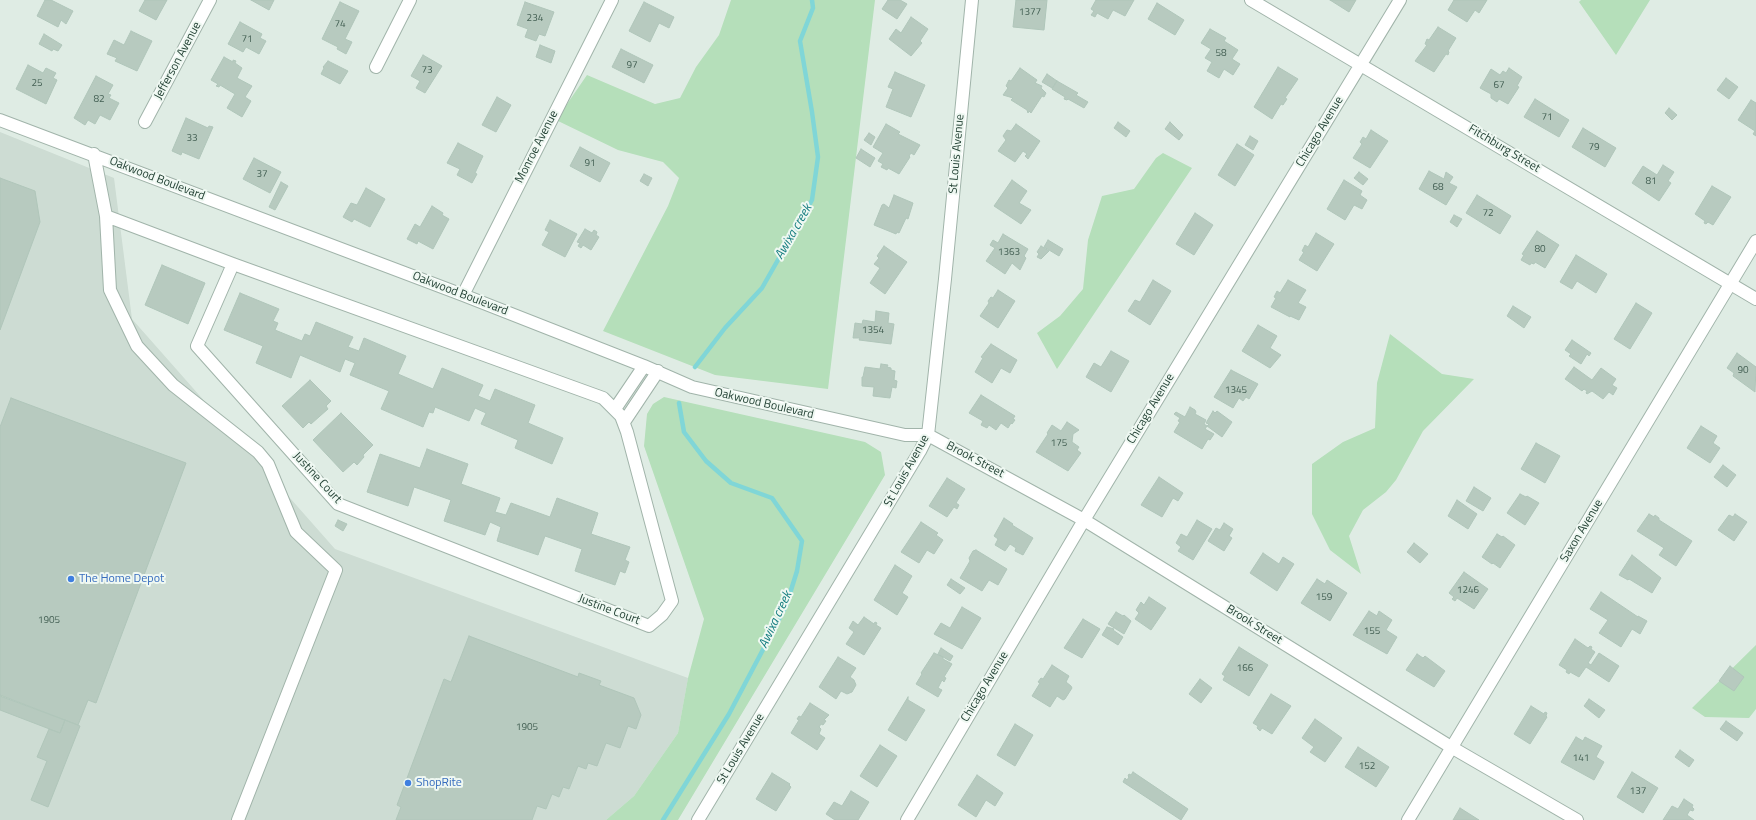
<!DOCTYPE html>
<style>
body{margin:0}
canvas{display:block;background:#dfece4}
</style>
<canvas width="1756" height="820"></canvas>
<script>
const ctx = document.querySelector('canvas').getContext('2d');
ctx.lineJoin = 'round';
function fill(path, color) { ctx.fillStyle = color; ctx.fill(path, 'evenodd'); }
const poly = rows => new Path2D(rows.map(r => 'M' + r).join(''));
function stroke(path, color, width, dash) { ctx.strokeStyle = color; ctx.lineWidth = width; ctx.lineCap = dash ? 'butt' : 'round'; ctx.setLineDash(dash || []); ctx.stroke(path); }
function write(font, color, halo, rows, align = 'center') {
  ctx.font = font + ' "Titillium Web",sans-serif'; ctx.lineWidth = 4; ctx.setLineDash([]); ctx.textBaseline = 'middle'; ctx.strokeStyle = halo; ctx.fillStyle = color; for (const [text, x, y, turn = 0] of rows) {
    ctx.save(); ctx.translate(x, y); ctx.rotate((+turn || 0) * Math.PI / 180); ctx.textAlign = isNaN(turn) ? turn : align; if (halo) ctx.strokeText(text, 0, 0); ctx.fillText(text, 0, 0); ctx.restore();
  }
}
const built = poly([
 [0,132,114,178,132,319,335,549,688,678,678,733,634,796,606,820,0,820]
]);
const green = poly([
 [731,0,875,0,828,389,715,375,603,331,668,206,679,178,663,162,618,150,556,120,587,75,655,104,680,98,696,67,719,35],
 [1581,0,1650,0,1616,55,1579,2],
 [1163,153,1192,168,1057,369,1037,333,1060,316,1083,289,1088,240,1102,196,1134,189,1156,158],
 [1390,334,1442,374,1474,379,1423,431,1396,480,1386,492,1363,510,1349,536,1361,574,1330,550,1312,514,1312,464,1343,442,1375,428,1377,383],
 [664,397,865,442,881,452,885,475,678,820,606,820,634,796,678,733,688,678,704,619,644,446,647,414,653,404],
 [1756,645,1756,709,1749,718,1705,717,1692,708]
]);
const stream = poly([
 [695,367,725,328,762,288,812,200,818,157,812,112,800,41,813,8,812,0],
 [663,820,729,714,786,606,797,571,802,541,772,498,731,483,706,461,684,432,679,403]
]);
const building = poly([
 [45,0,51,0,73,11,66,24,61,20,58,27,37,16,45,0],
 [145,0,167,0,156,20,139,11,145,0],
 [251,0,274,0,269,10,251,0],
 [888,0,900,0,907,4,897,19,882,9,888,0],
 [1016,0,1047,0,1044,30,1013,27,1016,0],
 [1096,0,1134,0,1125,16,1113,10,1108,19,1097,13,1095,17,1091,15,1094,11,1091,9,1096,0],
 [1330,0,1356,0,1349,12,1330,0],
 [1454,0,1487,0,1479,13,1475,10,1467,22,1448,10,1454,0],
 [340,2,359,11,345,39,352,42,346,54,337,49,338,47,322,39,340,2],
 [525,2,554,12,545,36,539,34,536,41,525,37,528,29,517,25,525,2],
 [644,2,674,17,669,28,659,23,650,42,629,31,644,2],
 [1157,3,1184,20,1175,35,1148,19,1157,3],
 [911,17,928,29,920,41,922,43,911,56,889,39,896,29,901,33,911,17],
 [240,22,262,34,260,38,266,41,259,54,246,47,243,52,228,44,240,22],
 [1438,27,1456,38,1448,51,1449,52,1448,55,1446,54,1434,72,1415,61,1427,45,1425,44,1427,39,1429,40,1438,27],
 [1210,29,1226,38,1224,41,1238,50,1232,59,1240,64,1233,75,1224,69,1219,78,1207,71,1212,62,1205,58,1211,49,1201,43,1210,29],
 [131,31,152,41,137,71,115,61,117,58,107,54,114,40,124,45,131,31],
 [44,34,62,45,58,51,53,49,52,51,39,44,44,34],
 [540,45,555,51,551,63,536,57,540,45],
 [621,49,653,65,644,83,612,67,621,49],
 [423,55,442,66,425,93,416,88,420,81,411,76,423,55],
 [224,57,233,62,233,60,236,61,235,63,242,68,237,78,252,86,245,97,251,101,242,117,227,108,235,94,220,85,219,87,216,86,218,84,211,80,224,57],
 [328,61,348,71,340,84,321,74,324,68,323,67,328,61],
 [28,65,43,73,46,68,56,73,53,78,57,80,46,104,16,89,28,65],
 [1278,67,1298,79,1285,98,1287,99,1283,105,1281,104,1272,119,1254,107,1278,67],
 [1020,68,1037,80,1035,83,1042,86,1041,88,1046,93,1044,97,1042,96,1031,113,1029,111,1028,113,1027,110,1011,100,1013,98,1003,95,1008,88,1006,86,1009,80,1011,81,1020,68],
 [1509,68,1522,77,1517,86,1519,87,1508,104,1499,99,1497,102,1491,98,1491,94,1480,88,1491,69,1500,75,1503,71,1506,73,1509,68],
 [895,72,925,85,911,117,886,107,893,89,888,87,895,72],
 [1047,74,1057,81,1052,88,1042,82,1047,74],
 [96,76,113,85,108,94,111,95,109,98,119,103,110,120,100,115,95,124,88,120,85,125,74,118,96,76],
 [1726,78,1738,87,1729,99,1717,90,1726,78],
 [1057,81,1078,93,1076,95,1088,102,1084,108,1068,99,1067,100,1064,99,1065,97,1052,89,1057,81],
 [497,97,511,105,496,132,482,125,497,97],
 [1535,99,1569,120,1559,137,1524,117,1535,99],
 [1751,100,1756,103,1756,136,1753,134,1755,131,1738,120,1751,100],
 [1669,108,1677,115,1672,120,1665,113,1669,108],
 [186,118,208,128,209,126,213,127,199,159,182,152,181,155,172,151,186,118],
 [1118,122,1130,131,1126,137,1114,128,1118,122],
 [1170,122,1183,135,1179,140,1165,129,1170,122],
 [886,124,900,132,898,134,920,145,914,155,911,153,909,156,910,157,899,174,888,168,887,170,881,167,883,164,878,161,883,153,873,147,886,124],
 [1016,124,1040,141,1028,159,1025,156,1027,154,1023,151,1015,162,998,151,1006,140,1003,136,1007,130,1011,131,1016,124],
 [1583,128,1616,148,1605,167,1572,147,1583,128],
 [1371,130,1388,141,1370,168,1353,158,1362,144,1360,142,1363,137,1366,139,1371,130],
 [869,133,875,137,871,145,864,140,869,133],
 [1250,136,1258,141,1253,150,1245,145,1250,136],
 [458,143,483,156,475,173,477,174,472,183,457,175,460,169,447,163,458,143],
 [1237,144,1254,155,1235,186,1218,175,1237,144],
 [580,147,610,163,600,182,570,166,580,147],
 [861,149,875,158,870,167,856,158,861,149],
 [254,158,281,172,270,193,243,179,254,158],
 [1663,165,1674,172,1668,181,1671,183,1659,201,1632,183,1643,166,1657,175,1663,165],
 [1429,171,1444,179,1446,172,1453,177,1449,183,1457,187,1446,205,1419,189,1429,171],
 [1359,172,1368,179,1363,185,1354,178,1359,172],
 [644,174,652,178,648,186,640,181,644,174],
 [0,178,35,191,40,222,0,330,0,178],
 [1012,180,1027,191,1019,203,1031,210,1021,224,994,206,1012,180],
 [1344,180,1362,191,1360,195,1367,200,1362,209,1354,205,1345,220,1327,209,1344,180],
 [281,182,288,186,275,210,269,207,281,182],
 [1712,186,1731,197,1713,225,1708,222,1706,224,1704,223,1705,221,1695,214,1712,186],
 [366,188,385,199,370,227,354,219,352,222,343,217,351,203,357,205,366,188],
 [894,195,913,203,908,219,906,218,899,233,897,232,896,234,874,225,882,205,884,204,889,208,894,195],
 [1477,195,1511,216,1500,234,1466,213,1477,195],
 [432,206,443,213,442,215,449,219,433,249,418,241,417,244,407,239,415,224,420,227,432,206],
 [1195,213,1213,225,1194,255,1176,244,1195,213],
 [1454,215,1462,219,1457,227,1450,222,1454,215],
 [550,220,577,234,565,257,542,245,549,232,545,230,550,220],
 [585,229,592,233,594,230,597,232,596,235,599,237,591,250,583,245,581,248,578,246,580,243,577,242,585,229],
 [1537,231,1559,245,1545,268,1535,262,1534,264,1531,263,1530,265,1521,260,1524,255,1522,254,1537,231],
 [1316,233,1334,244,1317,271,1299,260,1304,252,1302,251,1305,245,1308,247,1316,233],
 [1003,234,1028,249,1024,256,1026,258,1020,270,1012,263,1005,274,986,261,995,248,990,245,993,240,998,243,1003,234],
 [1048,240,1063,249,1059,256,1044,247,1048,240],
 [884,246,907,262,885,294,870,283,880,268,874,264,879,258,877,256,884,246],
 [1041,246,1049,251,1041,259,1037,257,1039,254,1037,252,1041,246],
 [1576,255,1607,274,1596,293,1577,281,1572,289,1560,282,1576,255],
 [162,265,205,283,188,324,145,305,162,265],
 [1153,280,1171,291,1150,325,1128,311,1135,300,1140,302,1153,280],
 [1288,280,1306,290,1298,303,1306,307,1299,320,1290,316,1290,317,1271,307,1276,298,1274,297,1277,291,1280,293,1288,280],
 [998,290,1015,301,998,328,980,316,989,303,988,301,991,297,993,298,998,290],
 [240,293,279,309,273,321,278,323,275,330,302,341,305,334,310,336,316,322,353,337,348,347,359,351,364,338,406,356,398,374,433,389,442,368,483,385,478,396,490,401,495,389,535,405,528,423,563,438,552,464,515,448,518,440,481,424,486,413,475,408,469,421,435,407,433,413,429,412,423,427,381,409,389,391,350,375,355,363,345,359,340,372,300,355,291,378,256,363,263,346,224,330,240,293],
 [1636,303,1652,313,1630,349,1614,339,1636,303],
 [1513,306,1531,317,1524,328,1507,316,1513,306],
 [876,311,889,313,888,323,894,324,891,344,859,340,860,338,853,338,855,323,862,324,863,320,875,322,876,311],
 [1258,325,1277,336,1270,348,1281,355,1270,368,1242,351,1258,325],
 [1572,340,1591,353,1589,356,1587,354,1581,364,1569,356,1571,354,1565,350,1572,340],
 [991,344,1017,360,1010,373,1001,368,992,383,975,372,983,358,981,357,991,344],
 [1111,351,1129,361,1111,392,1086,377,1094,363,1101,367,1111,351],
 [1737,353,1756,367,1755,392,1733,376,1734,373,1727,368,1737,353],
 [881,364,888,365,887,367,891,368,891,370,895,371,894,380,897,381,896,388,892,387,890,398,873,396,874,387,862,386,862,377,863,377,865,367,880,369,881,364],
 [1574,367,1592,380,1601,368,1616,379,1612,385,1617,388,1613,395,1609,392,1603,399,1592,391,1587,394,1586,393,1587,391,1584,389,1582,391,1565,379,1574,367],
 [1231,370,1258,384,1249,399,1246,397,1243,401,1239,398,1233,408,1214,397,1231,370],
 [310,380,331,401,326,406,328,409,311,424,309,422,303,428,282,406,310,380],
 [981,395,1015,416,1013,419,1015,420,1012,424,1011,423,1008,428,1001,423,996,430,989,425,987,428,981,425,983,421,969,413,981,395],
 [11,398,186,463,96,703,88,700,78,725,0,696,0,427,11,398],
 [1190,407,1195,410,1196,412,1195,414,1206,420,1204,424,1207,426,1205,429,1214,434,1210,440,1208,439,1202,449,1174,432,1180,422,1178,421,1180,418,1174,414,1176,412,1185,417,1190,407],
 [1213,411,1215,413,1217,411,1232,422,1222,437,1207,426,1209,424,1206,423,1213,411],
 [341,413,373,445,363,455,364,457,357,465,354,462,343,472,313,440,341,413],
 [1067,422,1079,430,1073,434,1072,442,1079,447,1077,450,1081,453,1068,471,1036,452,1048,434,1047,433,1052,425,1061,431,1067,422],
 [1701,426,1717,436,1713,443,1720,448,1710,463,1687,448,1701,426],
 [1536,443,1560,456,1545,483,1521,469,1536,443],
 [427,449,468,464,461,484,500,498,495,512,506,515,511,503,550,517,557,498,598,513,591,534,630,547,625,560,629,562,625,573,620,571,615,585,575,571,582,549,545,536,538,555,497,541,501,527,490,522,485,535,444,521,451,500,414,487,408,506,367,492,380,454,420,468,427,449],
 [1723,465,1736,475,1727,487,1714,477,1723,465],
 [1159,477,1183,493,1178,501,1173,498,1162,517,1141,505,1159,477],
 [947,478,965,489,956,503,959,505,957,509,954,507,947,517,929,506,947,478],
 [1474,487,1491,498,1483,511,1466,501,1474,487],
 [1520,494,1526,497,1527,496,1539,503,1525,525,1507,513,1520,494],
 [1457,500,1477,514,1468,529,1448,516,1457,500],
 [1649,514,1654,517,1655,515,1659,518,1659,520,1692,541,1676,566,1659,555,1664,548,1637,531,1649,514],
 [1735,514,1747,522,1734,541,1718,530,1729,515,1733,517,1735,514],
 [1004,518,1013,524,1012,525,1033,538,1023,555,1015,551,1016,548,1010,544,1005,551,995,545,998,539,994,536,1004,518],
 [338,520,347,524,343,531,335,526,338,520],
 [1197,520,1212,529,1193,560,1178,551,1181,547,1176,543,1181,534,1187,537,1197,520],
 [921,522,938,533,936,535,943,540,934,554,927,550,919,563,901,552,921,522],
 [1224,523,1233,529,1229,536,1232,538,1224,551,1208,541,1216,528,1220,530,1224,523],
 [1497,534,1502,537,1503,536,1515,545,1500,568,1493,563,1492,564,1482,557,1497,534],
 [1414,543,1428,554,1420,563,1407,552,1414,543],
 [976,550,1007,569,998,585,989,580,982,591,960,578,970,561,969,558,973,551,976,550],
 [1263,553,1279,564,1283,557,1294,564,1277,591,1250,573,1263,553],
 [1632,555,1661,578,1652,593,1629,579,1628,580,1619,575,1632,555],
 [895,565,912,576,902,593,908,597,897,615,874,600,895,565],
 [1464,572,1488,589,1474,609,1457,598,1455,601,1452,599,1454,597,1449,593,1464,572],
 [951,579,965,588,960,594,947,585,951,579],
 [1317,579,1325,584,1327,580,1347,593,1330,621,1301,603,1317,579],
 [1601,592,1638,617,1638,616,1647,621,1640,634,1632,629,1621,647,1599,633,1608,620,1590,609,1601,592],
 [1149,597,1166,608,1151,630,1135,619,1139,613,1136,610,1141,602,1144,605,1149,597],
 [962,607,981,618,962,649,934,634,941,623,950,628,962,607],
 [1369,611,1377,616,1379,611,1392,620,1386,630,1397,637,1387,654,1353,635,1369,611],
 [1116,612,1123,616,1124,615,1131,621,1124,634,1108,624,1116,612],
 [864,617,874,624,875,622,877,623,876,625,881,628,864,655,846,644,854,632,849,628,853,621,858,625,864,617],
 [1083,619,1100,629,1082,658,1064,648,1083,619],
 [1107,627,1114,629,1113,630,1123,637,1118,645,1102,635,1107,627],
 [469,636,578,677,579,673,601,681,599,685,634,698,641,715,636,729,628,726,620,748,606,743,597,766,588,763,586,769,578,766,569,789,563,787,559,797,552,794,546,809,537,806,532,820,396,820,401,807,397,805,444,679,451,682,469,636],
 [1575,639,1588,648,1590,646,1592,647,1591,649,1595,652,1588,663,1591,665,1599,653,1619,666,1609,682,1586,667,1579,677,1570,672,1569,674,1566,672,1567,670,1559,665,1575,639],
 [1239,647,1268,665,1249,696,1223,680,1225,676,1222,674,1239,647],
 [941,648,953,656,950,661,938,654,941,648],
 [934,653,943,657,943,659,952,664,944,677,946,678,944,682,942,680,938,688,942,690,938,697,916,684,922,674,921,673,934,653],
 [1417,654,1423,658,1425,656,1445,671,1434,687,1406,670,1417,654],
 [838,657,856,668,850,677,854,680,856,685,852,692,847,694,841,691,836,699,819,687,838,657],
 [1052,665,1069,676,1066,682,1071,686,1072,688,1065,699,1063,700,1057,696,1050,707,1032,696,1040,683,1038,682,1041,678,1043,679,1052,665],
 [1730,666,1744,677,1734,691,1719,681,1730,666],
 [1200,679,1212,688,1201,703,1189,694,1200,679],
 [1271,694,1291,706,1272,734,1262,728,1260,731,1257,728,1258,726,1253,723,1271,694],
 [0,695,65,720,60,733,0,710,0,695],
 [908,697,908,700,925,710,906,741,888,730,908,697],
 [1589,699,1605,710,1599,718,1584,706,1589,699],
 [810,703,829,715,824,720,826,721,823,725,821,724,819,727,821,729,819,734,825,738,817,750,791,733,799,720,797,719,799,716,801,717,810,703],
 [1531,706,1544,714,1545,712,1547,713,1546,716,1547,717,1530,744,1514,734,1531,706],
 [1315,719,1342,738,1325,762,1310,752,1314,747,1302,738,1315,719],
 [65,720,80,726,48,807,31,800,47,761,37,757,49,729,60,733,65,720],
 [1726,721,1743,733,1737,741,1720,729,1726,721],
 [1015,724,1033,735,1015,766,997,755,1015,724],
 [1576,737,1583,741,1585,737,1602,746,1596,757,1604,762,1594,780,1561,762,1576,737],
 [880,745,897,756,877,787,860,776,880,745],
 [1358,747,1389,767,1376,787,1345,767,1358,747],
 [1680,750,1694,760,1689,767,1675,757,1680,750],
 [1133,772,1188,809,1181,820,1123,782,1125,778,1127,780,1129,777,1128,776,1129,774,1131,775,1133,772],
 [1632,772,1658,788,1643,813,1617,797,1632,772],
 [772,773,790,784,789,785,791,787,776,811,756,799,772,773],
 [977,775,1003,793,995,806,986,800,976,817,958,805,977,775],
 [851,791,869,802,858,820,835,820,826,814,834,802,842,806,851,791],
 [1684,799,1693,805,1692,807,1694,809,1693,811,1690,810,1687,815,1694,820,1663,820,1672,806,1678,809,1684,799],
 [1460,808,1479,820,1453,820,1460,808]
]);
const minor = poly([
 [1251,0,1756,299],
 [376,67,410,0],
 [0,120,463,295,644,366,692,387,905,435,928,435,1084,520,1451,747,1577,820],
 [145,122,210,0],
 [94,154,106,216,110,290,137,346,173,385,258,452,268,464,296,532,336,570,238,820],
 [106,216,233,264,603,398,621,416,627,432,672,601,662,615,649,626,338,504,197,346,233,264],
 [463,295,612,0],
 [615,409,644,366],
 [624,422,658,371],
 [698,820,920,451,928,435,945,279,972,0],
 [907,820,1084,520,1400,0]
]);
const tertiary = poly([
 [1408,820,1756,241]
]);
const markers = [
 [71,579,4,"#3f7fe0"],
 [408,783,4,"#3f7fe0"]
];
const numberNames = [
 ["1377",1030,13],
 ["234",535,19],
 ["74",340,25],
 ["71",247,40],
 ["58",1221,54],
 ["97",632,66],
 ["73",427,71],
 ["25",37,84],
 ["67",1499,86],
 ["82",99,100],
 ["71",1547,118],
 ["33",192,139],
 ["79",1594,148],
 ["91",590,164],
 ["37",262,175],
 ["81",1651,182],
 ["68",1438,188],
 ["72",1488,214],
 ["80",1540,250],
 ["1363",1009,253],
 ["1354",873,331],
 ["90",1743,371],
 ["1345",1236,391],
 ["175",1059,444],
 ["1246",1468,591],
 ["159",1324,598],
 ["1905",49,621],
 ["155",1372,632],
 ["166",1245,669],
 ["1905",527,728],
 ["141",1581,759],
 ["152",1367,767],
 ["137",1638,792]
];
const streetNames = [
 ["Jefferson Avenue",178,61,-62],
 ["Chicago Avenue",1320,132,-59],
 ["Monroe Avenue",537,147,-63],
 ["Fitchburg Street",1504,149,31],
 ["St Louis Avenue",957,154,-85],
 ["Oakwood Boulevard",157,179,21],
 ["Oakwood Boulevard",460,294,21],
 ["Oakwood Boulevard",764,404,13],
 ["Chicago Avenue",1151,409,-59],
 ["Brook Street",975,460,28],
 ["St Louis Avenue",907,471,-61],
 ["Justine Court",317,478,47],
 ["Saxon Avenue",1582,531,-59],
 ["Justine Court",609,610,21],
 ["Brook Street",1254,625,32],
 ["Chicago Avenue",985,687,-59],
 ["St Louis Avenue",741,749,-59]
];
const shopNames = [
 ["The Home Depot",79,579],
 ["ShopRite",416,783]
];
const waterNames = [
 ["Awixa creek",794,232,-60],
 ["Awixa creek",776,620,-65]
];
fill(built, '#cddcd3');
fill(green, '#b5dfba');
stroke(stream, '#80d6d7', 4.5);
fill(building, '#b7cabf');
stroke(building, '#b0c6ba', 1);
stroke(minor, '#a1b4aa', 14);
stroke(tertiary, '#a1b4aa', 14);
stroke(minor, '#fff', 12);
stroke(tertiary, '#fff', 12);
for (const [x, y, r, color] of markers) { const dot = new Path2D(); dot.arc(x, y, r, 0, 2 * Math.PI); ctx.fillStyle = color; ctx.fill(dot); stroke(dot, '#eff8f2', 1.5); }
write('10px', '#446054', null, numberNames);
write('12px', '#1e3d30', '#eff8f2', streetNames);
write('12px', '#366cbe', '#eff8f2', shopNames, 'left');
write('italic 13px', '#137c7f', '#eff8f2', waterNames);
</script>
